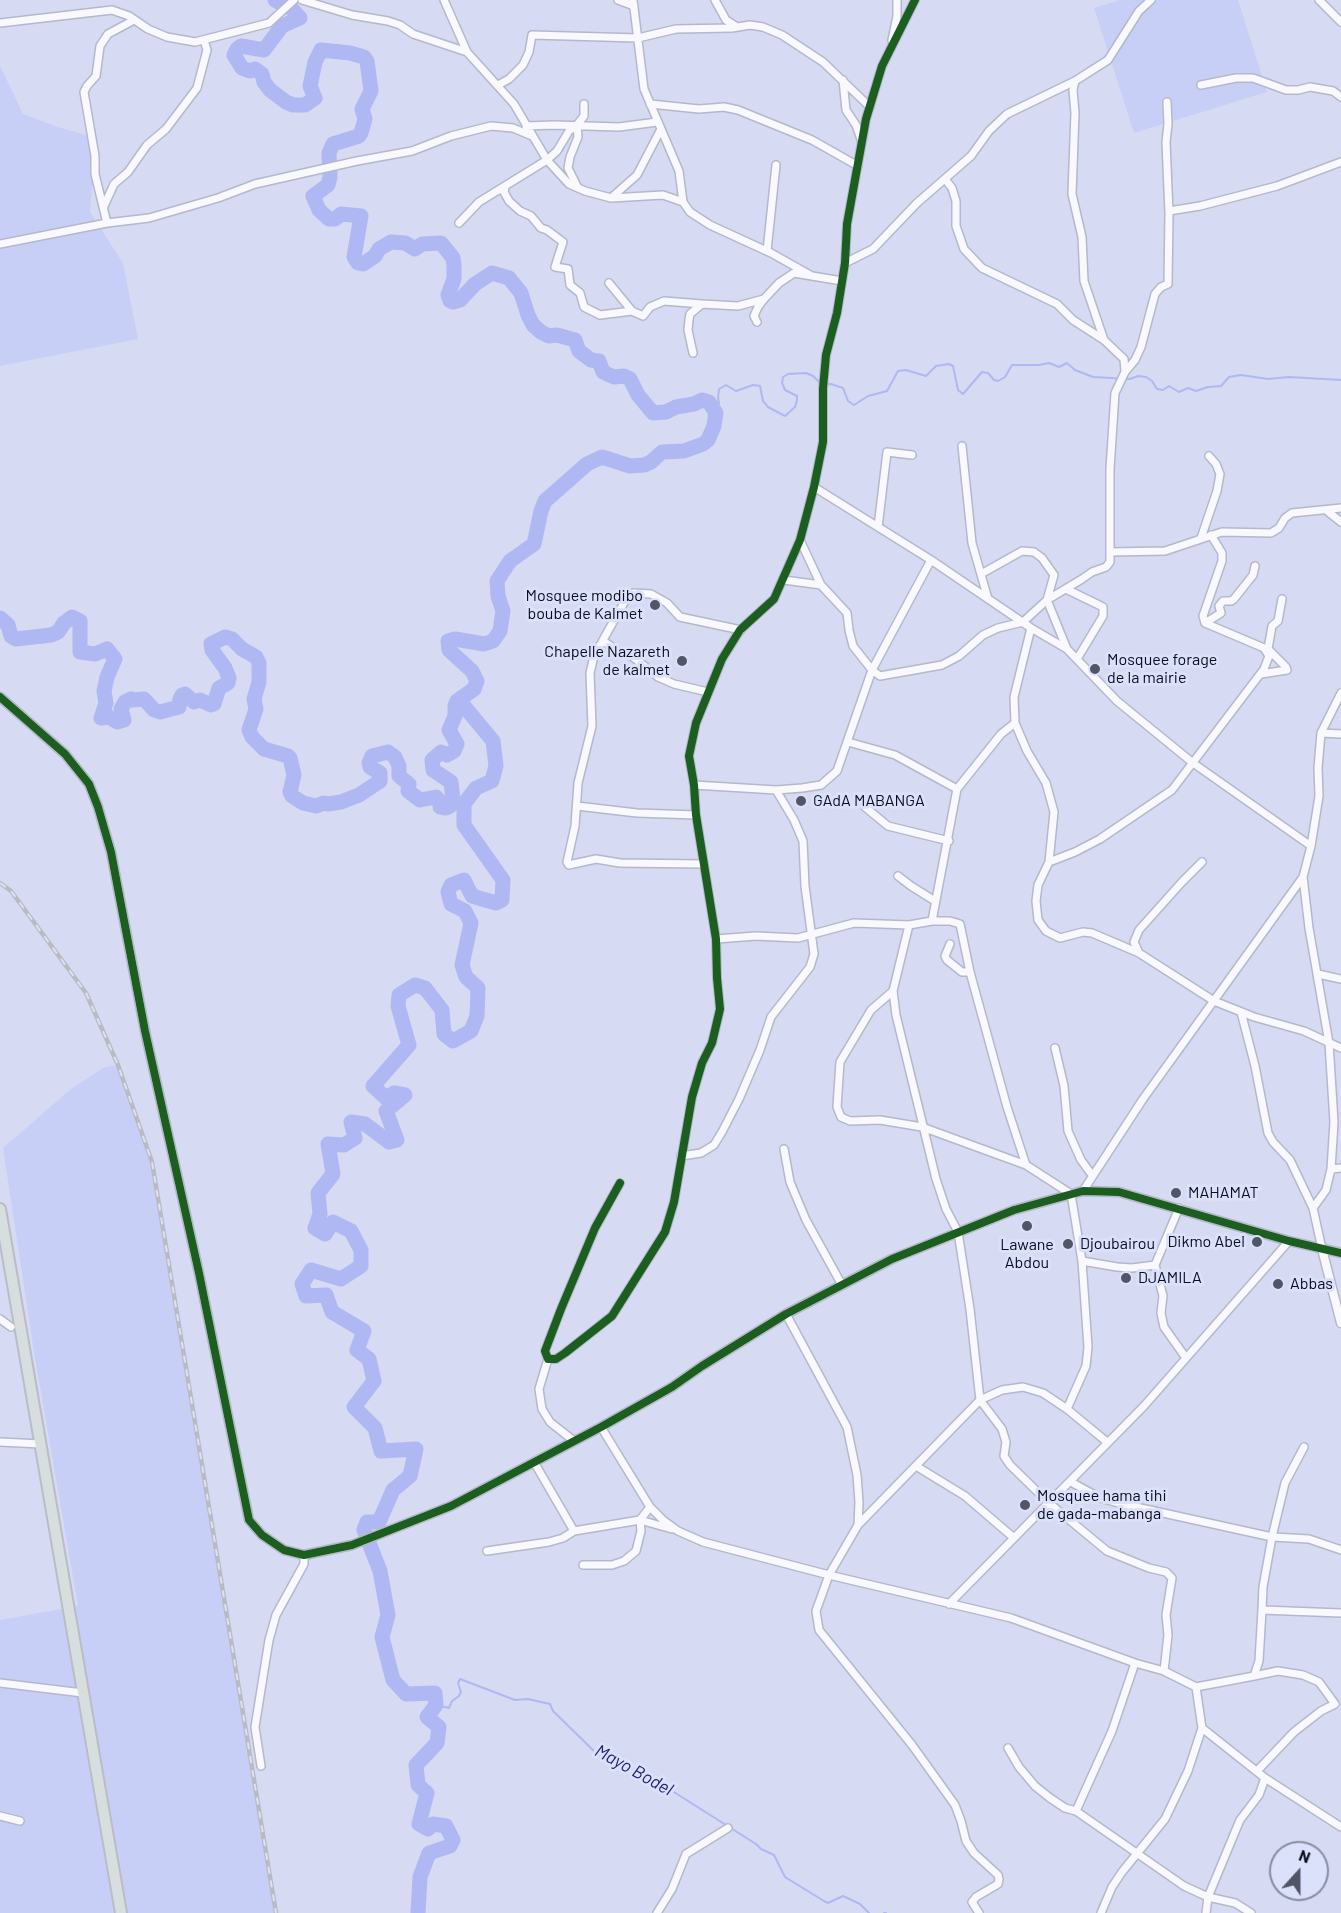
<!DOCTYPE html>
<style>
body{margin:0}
#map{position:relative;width:1341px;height:1913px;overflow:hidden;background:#d6daf2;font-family:Barlow,sans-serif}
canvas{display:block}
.north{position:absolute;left:1269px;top:1841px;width:60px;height:60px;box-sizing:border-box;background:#dbe1fb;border:2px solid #888ca2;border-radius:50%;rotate:21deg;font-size:16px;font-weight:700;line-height:24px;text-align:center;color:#0b0d1c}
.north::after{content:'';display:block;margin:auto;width:21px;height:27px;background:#525567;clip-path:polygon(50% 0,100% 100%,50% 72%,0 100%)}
</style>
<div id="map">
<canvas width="1341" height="1913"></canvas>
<div class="north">N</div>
</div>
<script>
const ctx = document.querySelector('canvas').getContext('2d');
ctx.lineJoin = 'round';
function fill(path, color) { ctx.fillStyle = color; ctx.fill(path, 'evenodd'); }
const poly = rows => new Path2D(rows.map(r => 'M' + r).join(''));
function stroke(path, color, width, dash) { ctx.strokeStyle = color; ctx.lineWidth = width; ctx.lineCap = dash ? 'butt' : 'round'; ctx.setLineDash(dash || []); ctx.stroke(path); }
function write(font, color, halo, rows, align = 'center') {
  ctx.font = font + ' Barlow,sans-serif'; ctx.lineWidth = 6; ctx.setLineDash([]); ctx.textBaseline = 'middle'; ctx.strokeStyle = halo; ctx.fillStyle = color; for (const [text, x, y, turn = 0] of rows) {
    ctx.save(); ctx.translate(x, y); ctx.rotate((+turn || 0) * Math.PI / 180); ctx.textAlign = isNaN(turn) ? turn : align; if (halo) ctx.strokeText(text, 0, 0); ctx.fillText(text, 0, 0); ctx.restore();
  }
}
const built = poly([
 [1120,0,1238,0,1267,92,1134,133,1094,8],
 [0,66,23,114,58,127,96,138,90,212,123,263,138,339,0,366],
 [118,1065,152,1162,276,1913,0,1913,0,1620,78,1606,34,1352,3,1148,71,1089,105,1067]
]);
const stream = poly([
 [715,410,719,403,718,397,719,389,726,385,736,391,753,385,760,386,763,401,768,407,785,416,795,407,797,400,797,396,785,390,782,383,783,377,788,374,806,373,813,376,822,385,831,384,843,388,848,401,854,405,868,396,887,391,898,371,906,370,926,376,936,366,949,364,953,366,958,390,963,394,982,372,988,373,994,380,998,381,1005,377,1012,365,1039,365,1049,363,1059,367,1067,363,1075,370,1093,377,1130,379,1138,376,1146,377,1152,381,1157,389,1163,390,1169,386,1179,392,1188,388,1196,391,1208,387,1221,386,1229,377,1241,375,1268,379,1289,377,1341,380],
 [436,1705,449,1708,452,1701,459,1696,461,1692,458,1683,460,1679,515,1700,528,1699,550,1704,553,1711,598,1755,647,1775,756,1844,761,1849,774,1855,785,1877,824,1901,828,1903,843,1896,860,1904,869,1913],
 [884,1913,886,1913]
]);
const river = poly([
 [0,618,8,625,11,636,16,639,51,635,58,632,64,623,72,617,80,621,80,652,95,654,107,649,115,659,107,677,104,691,106,703,101,718,109,717,117,722,124,720,121,709,125,702,131,699,132,700,144,699,154,710,160,712,179,707,180,699,182,695,185,694,194,702,200,700,211,705,214,704,219,688,228,683,229,678,225,668,212,650,211,644,225,637,232,639,242,649,256,657,259,663,259,682,254,699,256,709,249,730,252,737,264,749,288,756,290,758,294,775,290,792,292,796,303,803,316,806,324,803,328,804,341,802,359,795,380,781,380,773,370,767,369,763,372,756,388,752,395,757,399,766,399,776,409,784,408,791,420,800,436,797,440,801,440,807,446,808,450,806,453,800,451,782,433,770,432,760,441,752,447,755,454,751,457,744,449,730,455,716,455,706,457,701,474,689,477,681,472,671,449,650,448,641,455,639,484,644,493,641,500,631,503,611,498,596,497,581,510,561,534,544,541,511,545,501,587,464,602,457,630,466,644,465,651,462,662,452,684,451,703,444,708,440,714,426,716,413,709,402,702,400,694,404,676,407,666,412,653,413,638,395,630,379,624,376,614,377,603,372,599,361,591,360,579,351,575,340,557,335,549,336,541,332,533,325,528,315,521,293,509,278,492,273,475,284,460,300,453,302,450,301,448,295,454,279,454,266,453,258,441,243,422,244,415,249,405,243,391,242,379,249,375,256,363,264,358,263,354,257,361,216,341,214,335,219,329,219,319,210,313,196,328,185,330,177,329,153,333,144,359,136,361,133,365,119,362,109,371,91,367,61,364,57,350,53,321,50,315,62,310,86,315,98,305,105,293,105,286,102,270,90,264,82,262,74,255,69,250,71,242,68,234,55,237,49,241,46,264,50,282,26,300,18,292,9,275,0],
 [418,1913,420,1877,429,1853,450,1846,453,1840,446,1826,433,1824,428,1829,419,1824,427,1793,418,1785,416,1765,437,1743,439,1727,427,1717,436,1705,435,1693,406,1694,393,1680,382,1637,388,1615,380,1571,364,1530,367,1522,379,1522,393,1490,410,1476,416,1449,381,1451,375,1428,354,1407,374,1381,369,1359,357,1350,364,1331,332,1312,326,1295,306,1296,302,1284,311,1270,341,1279,361,1266,361,1250,351,1231,333,1222,325,1234,315,1228,320,1214,318,1193,333,1174,328,1144,344,1145,355,1138,351,1122,365,1124,389,1142,397,1140,386,1111,405,1095,394,1093,386,1098,373,1086,409,1045,398,1006,399,995,415,985,425,988,442,1010,444,1034,453,1041,471,1031,477,1016,478,988,466,977,462,965,471,923,465,911,451,904,448,892,451,885,464,880,472,896,496,903,502,900,503,880,464,825,464,804,476,788,492,781,496,766,493,741,459,700]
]);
const minor = poly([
 [302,0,352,15,388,21,400,25,413,34,467,52],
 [444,0,467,52,514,104,547,160,569,184,585,191,611,198,663,195,683,202,690,212,710,225,771,253,812,276],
 [618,0,634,6],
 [633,0,644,89,679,171,683,202],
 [715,0,726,20,737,27],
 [1319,0,1341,22],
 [0,23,112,10,129,16,148,29,167,37,195,42,269,23,294,0],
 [892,40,897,16,897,0],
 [843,80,846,110,856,125,862,142],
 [1075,81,1073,90,1075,113,1072,194,1082,237,1084,281,1104,340],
 [498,85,509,79,523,65,529,52,532,35,638,38,676,29,732,28,750,25,763,27,782,35,823,62,870,107],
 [1201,85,1236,78,1253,78,1286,90,1298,90,1310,87,1333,91,1341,97],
 [650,104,699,109,724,107,738,110,812,140,858,166],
 [577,125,578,137,570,157,568,168,578,188],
 [526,126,554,125,619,127,657,122],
 [505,187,504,192,509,201,520,211,531,216,541,228,547,230,563,242,555,267,568,269,570,285,580,293,584,307,600,315,632,311,643,316,650,307,664,301,702,304],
 [611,198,637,175,661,129],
 [104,206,114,184,128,172,147,145,166,129,197,88,207,50,204,40],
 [1169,211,1200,206,1277,186,1341,162],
 [107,223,95,174,95,156,84,92,87,86,96,76,100,46,108,34,134,20],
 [459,223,479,202,547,160,557,151,569,131,577,125,584,116,584,104],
 [0,244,107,223,149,218,218,198,255,184,357,161,412,151,451,136,491,126,513,128,532,136],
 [767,251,776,165],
 [845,263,873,249,917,203,971,156,989,131,1007,114,1075,81,1108,60,1139,11,1151,0],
 [609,283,632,311],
 [757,322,754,316,758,307,764,299],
 [693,353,688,330,689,320,690,314,702,304,738,306,764,299,779,283,794,273,842,281],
 [1125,372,1135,360,1141,347,1155,294,1161,287,1168,284,1169,213,1166,142,1168,124,1167,102],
 [962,446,972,543,988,599],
 [814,487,931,560,1031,628,1067,649,1117,701,1193,763,1311,846],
 [1326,510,1341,522],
 [878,527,887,452,912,455],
 [1201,538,1217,491,1220,474,1216,464,1209,456],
 [800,540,821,585,847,613,849,630,853,646,872,670,880,676,942,665,959,656,983,635,998,628,1023,622,1047,600,1082,579,1092,572,1106,567,1110,562,1110,469,1115,393,1125,372,1124,359,1104,340,1073,320,1057,304,982,268,964,249,956,226,956,201,952,188,945,179],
 [1110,552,1165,551,1222,532,1271,533,1279,528,1285,518,1292,513,1341,508],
 [981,574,1022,551,1034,552,1042,558,1054,575,1047,600,1067,649],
 [784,580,821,585],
 [1066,589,1103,607,1103,616,1077,659],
 [1205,623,1221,613,1219,606,1223,601,1231,601,1234,599,1253,575,1255,566],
 [1031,628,1014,697,1015,723,1027,751,1046,783,1054,812,1049,862,1038,885,1036,901,1038,920,1046,931,1060,938,1083,932,1092,933,1139,953,1214,1001,1254,1017,1304,1031,1341,1048],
 [603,641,615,649,633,657,658,677,674,684,708,692],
 [1261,674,1287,670,1286,667,1268,649,1272,626,1278,621,1282,599],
 [1321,733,1341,734],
 [848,742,895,755,957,789],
 [694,785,776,790,802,788,821,785,837,771,872,670,931,560],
 [577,806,637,813,696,815],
 [865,807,888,826,949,841],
 [1049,862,1075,852,1100,839,1172,790,1264,669,1269,656,1264,648,1205,623,1203,616,1222,561,1222,553,1211,535],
 [704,864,620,863,596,859,573,864,569,865,567,862,575,826,578,783,592,726,590,673,594,656,626,599,633,593,651,594,667,603,680,617,741,630],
 [898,876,911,886,935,901],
 [1303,877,1309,928,1329,1043,1334,1122,1331,1169,1326,1190,1313,1208],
 [932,921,957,789,1001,734,1015,723],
 [909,925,893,991,896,1015,936,1179,946,1209,958,1232,970,1309,980,1400,858,1525,829,1575,816,1611,819,1630,912,1745,955,1805,961,1821,966,1841,974,1853,998,1875,999,1879,998,1884,976,1897,972,1902,979,1913],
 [716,939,756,936,798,938,854,923,909,925,932,921,950,921,960,924,970,972,1007,1107,1026,1165,922,1127,880,1120,850,1121,841,1117,837,1107,840,1062,871,1010,893,991],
 [950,944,945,956,947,960,962,972,970,972],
 [1139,953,1134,942,1139,930,1182,882,1202,862],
 [1318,974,1341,979],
 [1241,1012,1255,1066,1268,1133,1273,1142,1290,1160,1313,1208,1322,1249],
 [1055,1048,1064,1086,1068,1131,1081,1160,1092,1175],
 [784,1149,790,1182,806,1220,842,1285],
 [681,1156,701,1153,714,1145,722,1132,739,1099,760,1050,771,1017,810,967,814,954,805,886,803,841,794,820,776,790],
 [1026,1165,1071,1194,1082,1261,1088,1347,1086,1366,1067,1409,1107,1442],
 [1331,1169,1341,1168],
 [620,1183,595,1228,561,1309,545,1351,548,1359,556,1359,565,1353,612,1316,665,1232,674,1202,692,1097,702,1063,712,1043,720,1009,717,978,716,939,696,815,694,785,689,756,696,723,722,659,740,630,774,599,800,540,814,487,823,442,823,388,826,355,837,313,845,263,847,224,866,119,882,66,915,0],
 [1083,1191,1143,1099,1303,877,1311,846,1319,796,1318,768,1321,733,1341,693],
 [1082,1261,1117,1267,1132,1268,1155,1265,1179,1208],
 [1155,1265,1163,1296,1161,1313,1164,1327,1186,1358],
 [786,1314,847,1427,857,1475,859,1502,858,1525],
 [0,1319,11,1327],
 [548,1359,539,1389,542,1409,550,1422,574,1441],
 [1067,1409,1043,1393,1023,1387,1002,1390,980,1400,1002,1429,1006,1442,1004,1456,1010,1465,1049,1503,1107,1551,1149,1568,1166,1572,1172,1578,1166,1615,1168,1635,1164,1671],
 [601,1427,650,1507,663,1520,678,1531,703,1542,829,1575,1011,1618,1135,1663,1164,1671,1196,1687,1254,1676,1259,1661,1262,1610,1341,1613],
 [0,1442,41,1444],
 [534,1462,574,1531],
 [916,1466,965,1496,1014,1538],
 [1071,1482,1100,1498,1127,1505,1272,1537,1309,1539,1341,1550],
 [487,1551,549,1542,563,1538,574,1531,640,1520,672,1529],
 [583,1565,612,1565,624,1561,636,1551,641,1531,640,1520,650,1507],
 [949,1604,1144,1406,1289,1241],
 [1262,1610,1263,1587,1272,1537,1285,1483,1304,1447],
 [1254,1676,1278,1671,1303,1675,1319,1682,1335,1704,1321,1711,1294,1732,1257,1771],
 [0,1683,83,1693],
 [1196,1687,1202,1728,1265,1778,1341,1827],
 [1008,1748,1019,1767,1035,1786,1050,1798,1065,1808,1076,1811,1184,1886,1208,1897,1235,1903,1251,1913],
 [261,1766,255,1727,269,1640,276,1615,304,1564,304,1555],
 [1076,1811,1112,1731,1135,1663],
 [0,1816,20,1821],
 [657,1913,672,1889,686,1854,728,1828],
 [1101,1913,1112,1887,1122,1872,1165,1819,1188,1771,1202,1728],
 [1206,1913,1208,1897,1240,1820,1259,1795,1265,1778]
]);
const tertiary = poly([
 [0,697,65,754,89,784,98,807,111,852,145,1031,199,1273,249,1520,262,1535,284,1550,304,1555,352,1545,451,1506,601,1427,672,1387,702,1366,786,1314,892,1259,1014,1210,1083,1191,1119,1192,1289,1241,1341,1253],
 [1322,1249,1341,1323]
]);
const primary = poly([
 [0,1209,121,1913]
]);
const rail = poly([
 [0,883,11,891,86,993,118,1065,152,1162,276,1913]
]);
const cycleway = poly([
 [0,697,65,754,89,784,98,807,111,852,145,1031,199,1273,249,1520,262,1535,284,1550,304,1555,352,1545,451,1506,601,1427,672,1387,702,1366,786,1314,892,1259,1014,1210,1083,1191,1119,1192,1289,1241,1341,1253],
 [620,1183,595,1228,561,1309,545,1351,548,1359,556,1359,565,1353,612,1316,665,1232,674,1202,692,1097,702,1063,712,1043,720,1009,717,978,716,939,696,815,694,785,689,756,696,723,722,659,740,630,774,599,800,540,814,487,823,442,823,388,826,355,837,313,845,263,847,224,866,119,882,66,915,0]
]);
const markers = [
 [655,605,6,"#525567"],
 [682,661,6,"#525567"],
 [1095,669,6,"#525567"],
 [801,801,6,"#525567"],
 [1176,1193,6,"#525567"],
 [1027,1226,6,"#525567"],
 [1257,1242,6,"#525567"],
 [1068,1244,6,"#525567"],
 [1126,1278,6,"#525567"],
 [1278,1284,6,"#525567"],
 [1025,1505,6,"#525567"]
];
const poiNames = [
 ["Mosquee modibo",643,596,"right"],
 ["bouba de Kalmet",643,614,"right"],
 ["Chapelle Nazareth",670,652,"right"],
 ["de kalmet",670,670,"right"],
 ["Mosquee forage",1107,660],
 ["de la mairie",1107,678],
 ["GAdA MABANGA",813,801],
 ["MAHAMAT",1188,1193],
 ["Dikmo Abel",1245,1242,"right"],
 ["Djoubairou",1080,1244],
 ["Lawane",1027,1245,"center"],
 ["Abdou",1027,1263,"center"],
 ["DJAMILA",1138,1278],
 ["Abbas",1290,1284],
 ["Mosquee hama tihi",1037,1496],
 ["de gada-mabanga",1037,1514]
];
const waterNames = [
 ["Mayo Bodel",634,1770,29]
];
fill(built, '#c8cff6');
stroke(stream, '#afb8f2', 2);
stroke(river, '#afb8f2', 15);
stroke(minor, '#b4b8ca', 10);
stroke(tertiary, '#b4b8ca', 11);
stroke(primary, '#bbbcc8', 14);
stroke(minor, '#f9f9fd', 7);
stroke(tertiary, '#f9f9fd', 8);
stroke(primary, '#d6dfde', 10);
stroke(rail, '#b9bbc1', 4.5);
stroke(rail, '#dbe1fb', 2, [7]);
stroke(cycleway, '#1b5e20', 8);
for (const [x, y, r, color] of markers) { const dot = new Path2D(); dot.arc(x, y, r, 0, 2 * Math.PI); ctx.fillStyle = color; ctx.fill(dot); stroke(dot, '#dbe1fb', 2); }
write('16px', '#0b0d1c', '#dbe1fb', poiNames, 'left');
write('italic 18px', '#242274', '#dbe1fb', waterNames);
</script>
